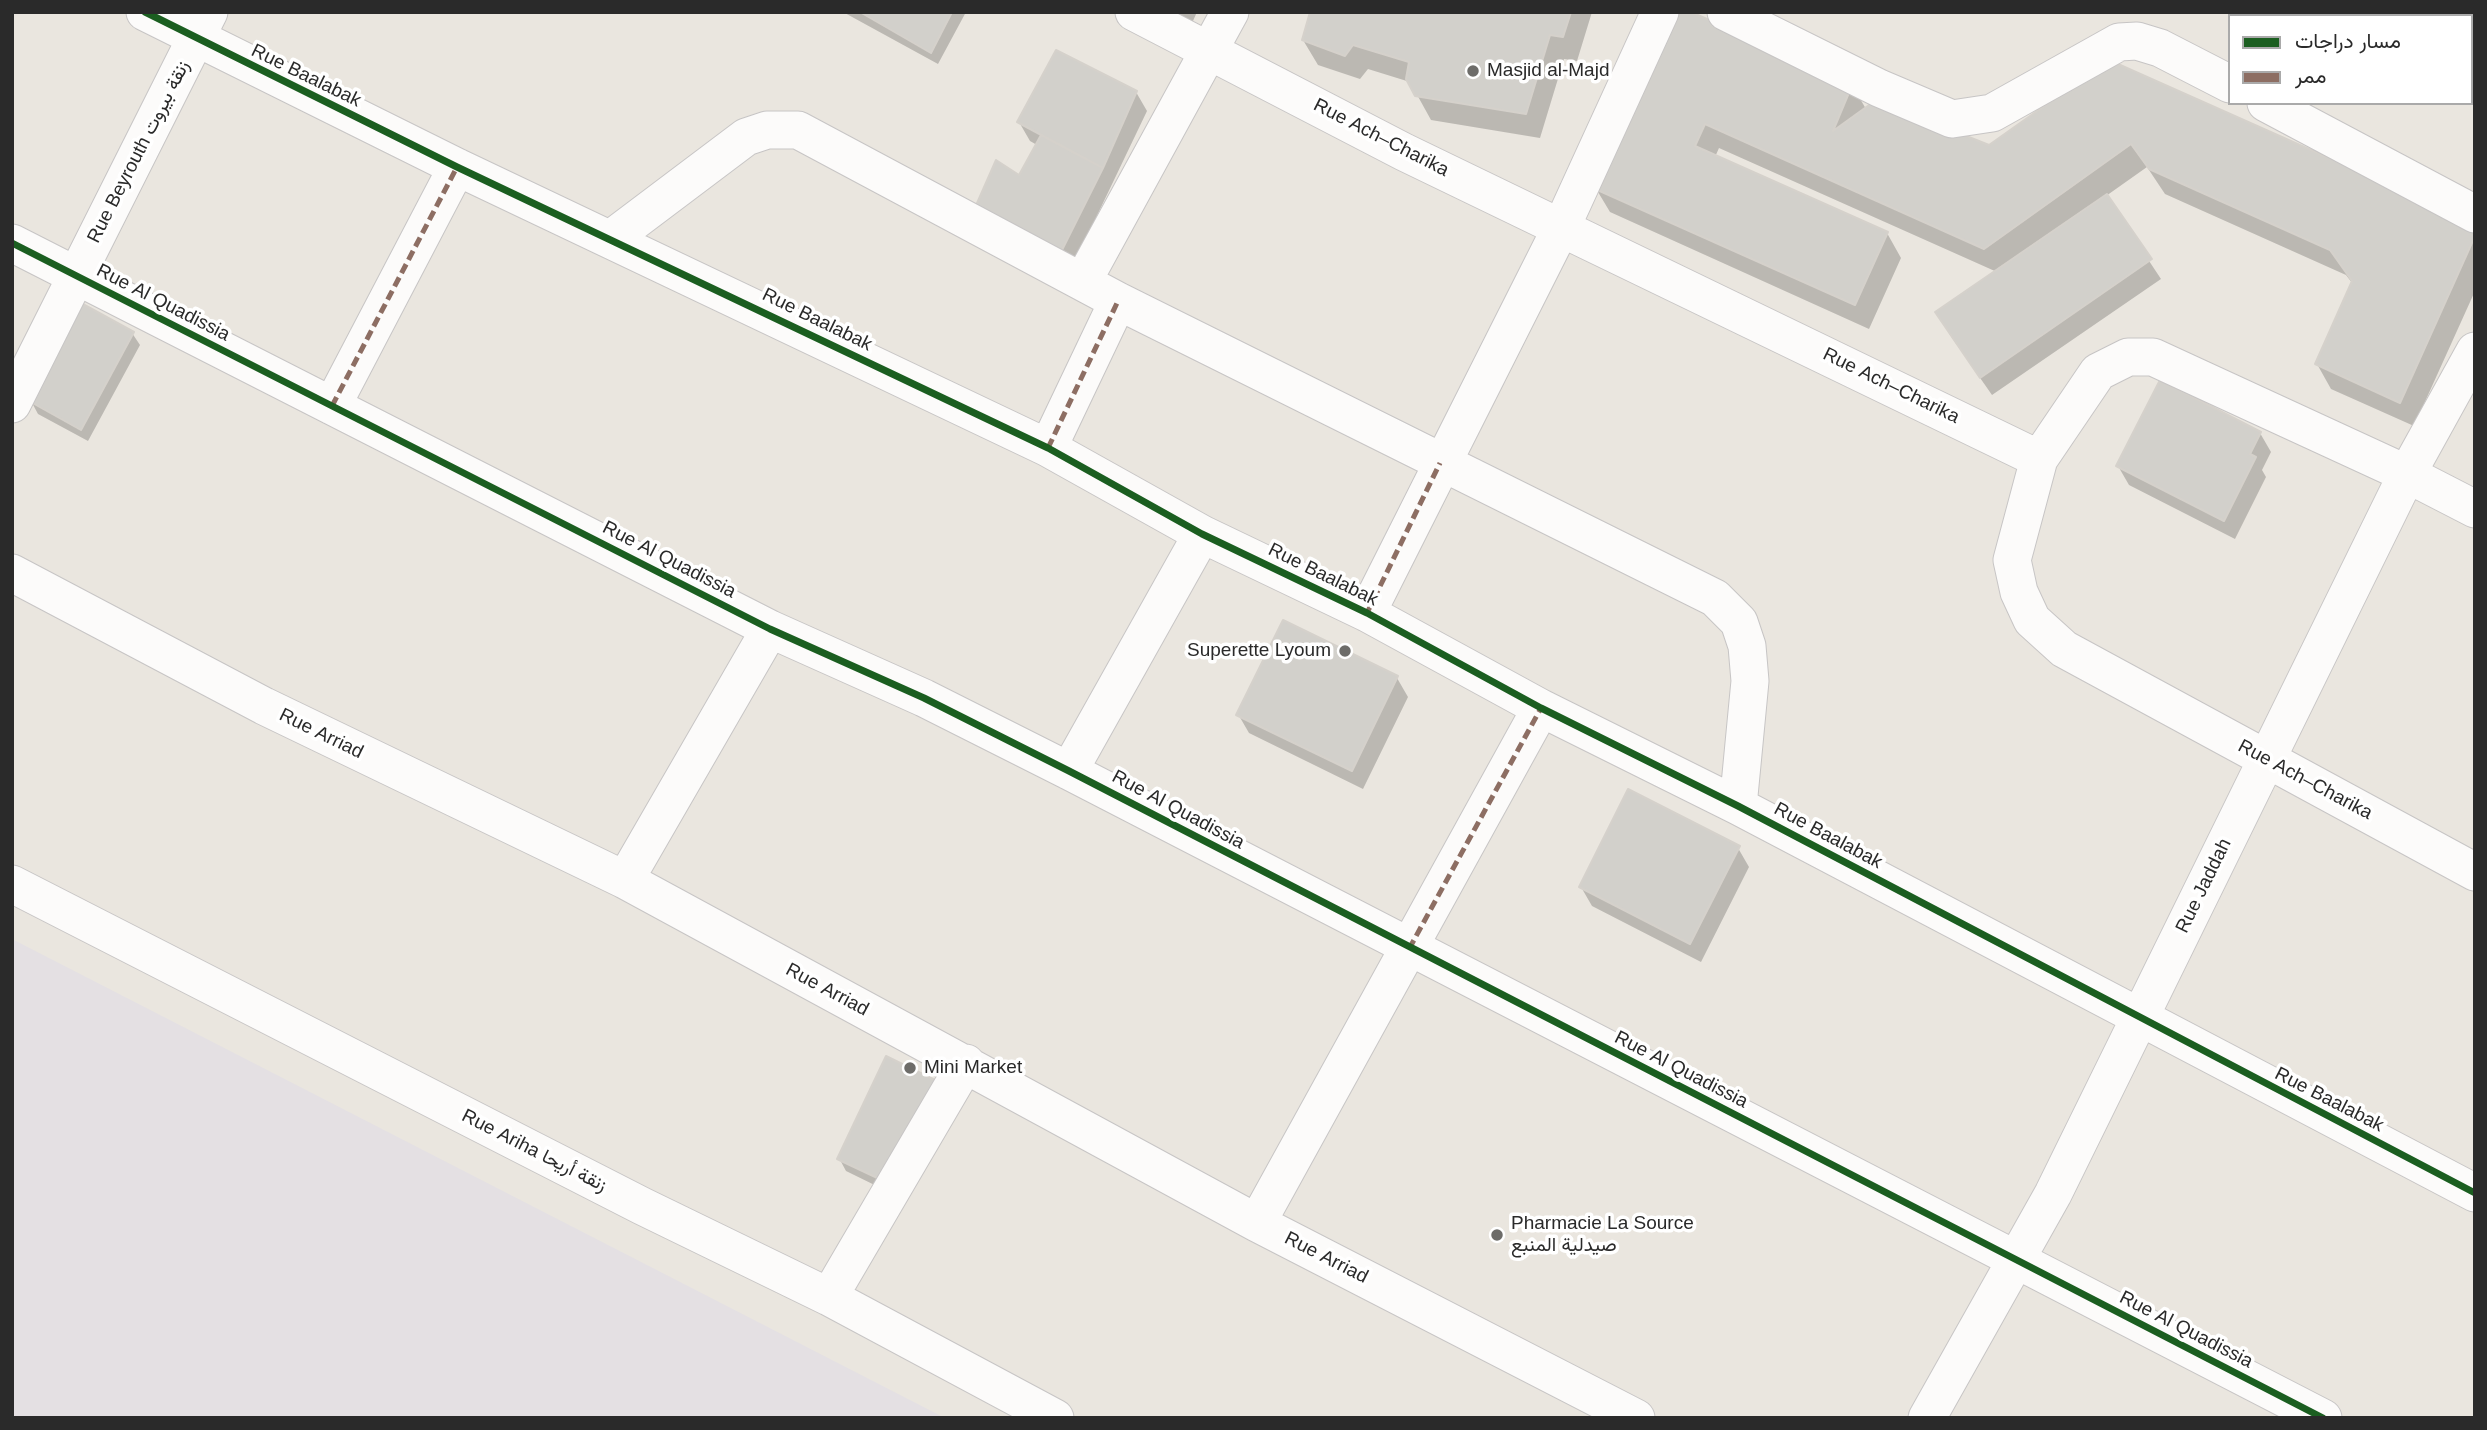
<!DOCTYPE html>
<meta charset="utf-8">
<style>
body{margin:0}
#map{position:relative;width:2487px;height:1430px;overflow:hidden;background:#eae6df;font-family:Helvetica,Vazirmatn,sans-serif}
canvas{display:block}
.frame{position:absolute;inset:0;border:14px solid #2a2a2a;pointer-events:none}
.legend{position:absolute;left:2228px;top:14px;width:245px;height:91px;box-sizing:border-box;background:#fff;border:2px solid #aaa;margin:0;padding:9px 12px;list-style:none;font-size:21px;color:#2a2a2a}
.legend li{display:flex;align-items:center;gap:14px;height:35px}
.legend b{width:35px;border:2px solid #aaa}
</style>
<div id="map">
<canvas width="2487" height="1430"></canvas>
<div class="frame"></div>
<ul class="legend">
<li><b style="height:9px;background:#1b5e20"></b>مسار دراجات</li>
<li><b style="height:9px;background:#8d6e63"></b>ممر</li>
</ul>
</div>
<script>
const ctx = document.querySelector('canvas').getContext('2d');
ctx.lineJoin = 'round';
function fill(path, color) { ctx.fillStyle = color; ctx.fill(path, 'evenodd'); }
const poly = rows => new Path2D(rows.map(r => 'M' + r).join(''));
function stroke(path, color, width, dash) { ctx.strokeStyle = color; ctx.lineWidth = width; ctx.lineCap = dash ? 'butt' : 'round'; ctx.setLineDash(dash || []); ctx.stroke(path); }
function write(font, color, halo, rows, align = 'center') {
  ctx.font = font + ' Helvetica,Vazirmatn,sans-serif'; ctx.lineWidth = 7; ctx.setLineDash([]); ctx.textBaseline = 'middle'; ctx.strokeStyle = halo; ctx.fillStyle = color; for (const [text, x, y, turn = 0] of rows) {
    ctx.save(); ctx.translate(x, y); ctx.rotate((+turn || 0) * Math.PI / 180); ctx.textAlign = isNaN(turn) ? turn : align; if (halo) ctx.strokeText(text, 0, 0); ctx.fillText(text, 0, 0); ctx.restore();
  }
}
const industrial = poly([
 [12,939,945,1418,12,1418]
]);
const shadow = poly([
 [843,12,966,12,938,64],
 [1149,12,1197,12,1188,32],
 [1312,12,1592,12,1577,61,1564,59,1540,138,1431,120,1410,82,1368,69,1360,79,1318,65,1303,40],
 [1674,12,1852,85,1866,109,1989,147,2109,62,2475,225,2475,291,2414,426,2331,389,2317,364,2353,284,2346,275,2165,194,2147,167,2106,196,2161,279,1992,395,1948,332,1997,272,1719,148,1715,157,1887,233,1901,258,1869,329,1610,212,1595,187],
 [1136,92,1147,111,1070,272,1020,178,1037,145,1030,141,1019,122],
 [132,333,140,345,88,441,38,414,31,401],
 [2260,433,2271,452,2262,470,2266,477,2235,539,2129,485,2118,466],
 [1397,678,1408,697,1363,789,1249,733,1238,714],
 [1738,848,1749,867,1701,962,1592,906,1581,887],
 [887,1059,895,1195,846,1171,839,1158]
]);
const building = poly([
 [860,12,952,12,931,53,860,12],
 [1310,12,1571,12,1563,37,1550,35,1526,114,1415,96,1406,79,1409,62,1353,45,1345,56,1302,40,1310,12],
 [1672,12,1691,12,1853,83,1833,131,1876,100,1989,145,2109,60,2475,223,2475,236,2400,403,2315,364,2352,281,2330,250,2149,169,2131,144,1984,249,1705,124,1695,146,1888,232,1855,305,1593,188,1672,12],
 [1056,50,1137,91,1103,168,1017,122,1056,50],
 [1041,135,1103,168,1060,254,974,210,996,160,1019,175,1041,135],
 [2107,194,2152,259,1980,378,1935,312,2107,194],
 [81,303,134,332,81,430,29,401,81,303],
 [2160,380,2261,432,2250,454,2256,457,2224,521,2116,466,2160,380],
 [1283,620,1398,676,1352,771,1236,715,1283,620],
 [1628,789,1740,846,1690,944,1579,887,1628,789],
 [886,1056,937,1081,888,1183,837,1159,886,1056]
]);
const street = poly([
 [145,12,457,167,1048,448,1202,534,1367,613,1541,708,1738,806,2475,1193],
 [1134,12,1404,152,2039,459],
 [1726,12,1879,88,1952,119,1992,113,2119,42,2137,41,2160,48,2230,84],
 [2266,103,2475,214],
 [612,238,746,137,767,130,798,130,1118,301,1715,598,1739,622,1747,646,1750,681,1738,806],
 [12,243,770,629,924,698,1069,771,2323,1418],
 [1083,281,1230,12],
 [12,404,209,12],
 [332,406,457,167],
 [1048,448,1118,301],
 [2475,509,2407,474,2153,357,2128,357,2098,372,2039,459,2012,560,2019,592,2032,620,2064,649,2475,872],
 [12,573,264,706,625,880,1257,1223,1636,1418],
 [1367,613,1562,226,1660,12],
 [1069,771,1202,534],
 [625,880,770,629],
 [12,884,642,1206,829,1297,1055,1418],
 [1257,1223,1541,708],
 [829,1297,966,1063],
 [1927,1418,2053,1194,2407,474,2475,351]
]);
const secondary = poly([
 [2432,12,2440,16],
 [2471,30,2475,31]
]);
const quiet = poly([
 [332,406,457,167],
 [1048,448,1118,301],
 [1367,613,1440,463],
 [1409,949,1541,708]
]);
const cycleway = poly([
 [145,12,457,167,1048,448,1202,534,1367,613,1541,708,1738,806,2475,1193],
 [12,243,770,629,924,698,1069,771,2323,1418]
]);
const markers = [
 [1473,71,7,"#6d6c69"],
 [1345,651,7,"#6d6c69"],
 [910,1068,7,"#6d6c69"],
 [1497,1235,7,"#6d6c69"]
];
const poiNames = [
 ["Masjid al-Majd",1487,71],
 ["Superette Lyoum",1331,651,"right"],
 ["Mini Market",924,1068],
 ["Pharmacie La Source",1511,1224],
 ["صيدلية المنبع",1511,1246]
];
const streetNames = [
 ["Rue Baalabak",306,76,26],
 ["Rue Ach–Charika",1381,138,27],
 ["Rue Beyrouth زنقة بيروت",139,152,-63],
 ["Rue Al Quadissia",163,303,27],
 ["Rue Baalabak",817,320,26],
 ["Rue Ach–Charika",1891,386,26],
 ["Rue Al Quadissia",669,560,27],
 ["Rue Baalabak",1323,575,26],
 ["Rue Arriad",321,734,26],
 ["Rue Ach–Charika",2305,780,28],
 ["Rue Al Quadissia",1178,810,28],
 ["Rue Baalabak",1828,836,28],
 ["Rue Jaddah",2204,886,-64],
 ["Rue Arriad",827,990,28],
 ["Rue Al Quadissia",1681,1070,27],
 ["Rue Baalabak",2329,1100,27],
 ["Rue Ariha زنقة أريحا",534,1151,27],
 ["Rue Arriad",1326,1258,27],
 ["Rue Al Quadissia",2186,1330,27]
];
fill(industrial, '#e4e0e3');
fill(shadow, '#0003');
fill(building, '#d2d0cb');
stroke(building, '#d5d1cb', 2);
stroke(street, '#c7c5c5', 39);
stroke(secondary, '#c7c5c5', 41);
stroke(street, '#fcfbfa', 37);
stroke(secondary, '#fcfbfa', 38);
stroke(quiet, '#8d6e63', 5, [10, 5]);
stroke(cycleway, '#1b5e20', 7);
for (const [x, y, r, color] of markers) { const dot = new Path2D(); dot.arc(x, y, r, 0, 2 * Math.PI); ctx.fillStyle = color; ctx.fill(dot); stroke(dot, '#fff', 2.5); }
write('19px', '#2a2a2a', '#fff', poiNames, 'left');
write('19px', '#2a2a2a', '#fff', streetNames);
</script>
